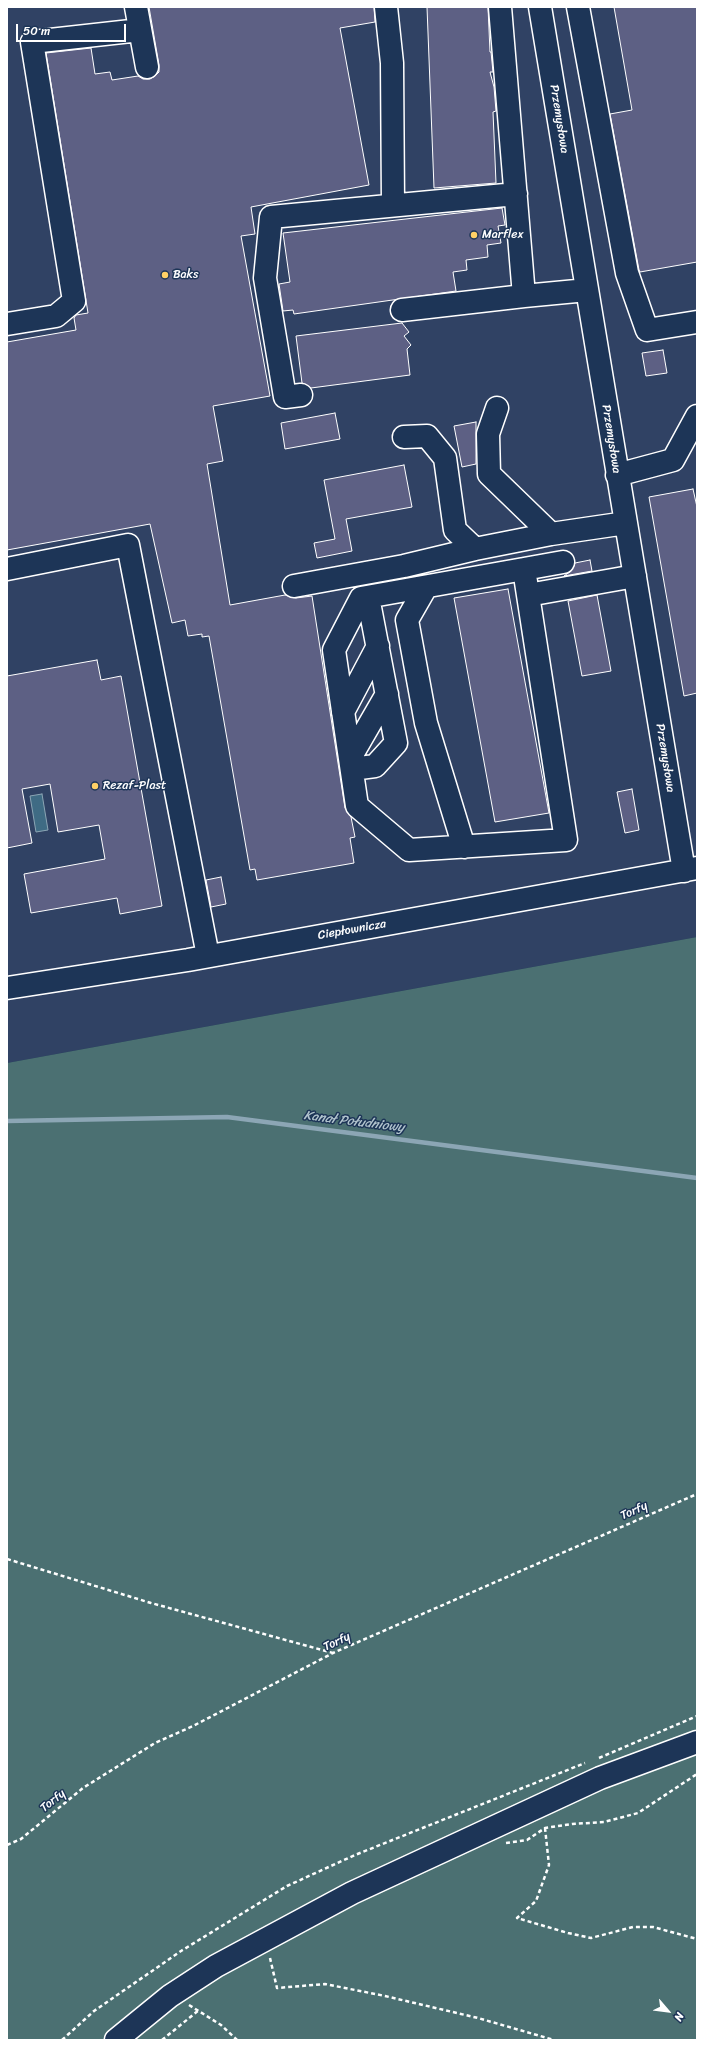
<!DOCTYPE html>
<meta charset="utf-8">
<style>
body{margin:0}
#map{position:relative;width:704px;height:2047px;overflow:hidden;background:#1d3557;font-family:Sriracha,sans-serif}
canvas{display:block}
.frame{position:absolute;inset:0;border:8px solid #fff;pointer-events:none}
.north{position:absolute;left:648px;top:1991px;width:40px;height:40px;-webkit-text-stroke:3px #1d3557;paint-order:stroke;rotate:118deg;font-size:11px;font-weight:700;line-height:16px;text-align:center;color:#fff}
.north::after{content:'';display:block;margin:auto;width:14px;height:18px;background:#fff;clip-path:polygon(50% 0,100% 100%,50% 72%,0 100%)}
.scale{position:absolute;left:16px;top:24px;width:110px;height:18px;box-sizing:border-box;border:2px solid #fff;border-top:0;padding-left:5px;font-size:12px;line-height:14px;white-space:nowrap;color:#fff;-webkit-text-stroke:3px #1d3557;paint-order:stroke}
</style>
<div id="map">
<canvas width="704" height="2047"></canvas>
<div class="frame"></div>
<div class="north">N</div>
<div class="scale">50 m</div>
</div>
<script>
const ctx = document.querySelector('canvas').getContext('2d');
ctx.lineJoin = 'round';
function fill(path, color) { ctx.fillStyle = color; ctx.fill(path, 'evenodd'); }
const poly = rows => new Path2D(rows.map(r => 'M' + r).join(''));
function stroke(path, color, width, dash) { ctx.strokeStyle = color; ctx.lineWidth = width; ctx.lineCap = dash ? 'butt' : 'round'; ctx.setLineDash(dash || []); ctx.stroke(path); }
function write(font, color, halo, rows, align = 'center') {
  ctx.font = font + ' Sriracha,sans-serif'; ctx.lineWidth = 3; ctx.setLineDash([]); ctx.textBaseline = 'middle'; ctx.strokeStyle = halo; ctx.fillStyle = color; for (const [text, x, y, turn = 0] of rows) {
    ctx.save(); ctx.translate(x, y); ctx.rotate((+turn || 0) * Math.PI / 180); ctx.textAlign = isNaN(turn) ? turn : align; if (halo) ctx.strokeText(text, 0, 0); ctx.fillText(text, 0, 0); ctx.restore();
  }
}
const built = poly([
 [7,7,697,7,697,937,7,1063]
]);
const green = poly([
 [697,937,697,2040,7,2040,7,1063]
]);
const water = poly([
 [42,794,48,830,36,832,30,796,42,794]
]);
const stream = poly([
 [7,1121,227,1117,697,1178]
]);
const building = poly([
 [149,7,374,7,375,22,340,28,369,185,251,207,255,234,241,236,270,396,213,406,223,461,207,464,230,605,285,595,296,598,312,596,345,808,351,817,355,837,350,838,354,863,257,880,255,869,250,870,209,636,202,637,202,634,188,636,185,620,172,623,150,524,7,550,7,342,76,330,74,318,76,315,88,313,46,53,91,48,95,74,110,72,112,80,138,76,143,79,150,79,155,76,159,72,159,65,149,7],
 [427,7,488,7,490,52,491,52,493,72,490,72,494,87,496,111,493,112,496,183,434,188,427,7],
 [614,7,697,7,697,262,640,272,639,270,610,114,632,110,614,7],
 [502,208,505,225,498,226,501,243,487,245,488,257,466,260,467,270,453,272,456,291,294,314,293,310,283,311,279,284,290,282,283,233,502,208],
 [402,323,409,332,404,336,411,345,407,349,410,375,311,388,302,383,296,336,402,323],
 [663,350,667,373,646,376,642,353,663,350],
 [335,413,340,439,285,449,281,423,335,413],
 [476,422,476,464,462,467,454,426,476,422],
 [404,465,412,507,346,519,352,551,317,558,314,543,335,539,324,480,404,465],
 [693,489,697,507,697,693,684,696,649,497,693,489],
 [590,560,592,571,564,576,571,571,575,563,590,560],
 [508,589,549,813,495,822,454,598,508,589],
 [597,595,611,671,582,676,568,601,597,595],
 [97,660,101,680,121,676,162,906,120,914,117,898,31,913,24,874,105,859,99,825,58,832,50,784,22,789,32,843,7,848,7,676,97,660],
 [632,789,639,830,625,833,617,792,632,789],
 [221,877,226,904,211,907,206,880,221,877]
]);
const path = poly([
 [7,1559,151,1603,333,1653],
 [599,1758,697,1716],
 [545,1828,549,1865,536,1901,517,1918,568,1933,591,1938,633,1927,653,1927,697,1939],
 [506,1843,527,1840,545,1828,572,1824,604,1822,638,1813,697,1774],
 [7,1845,21,1839,83,1788,155,1743,193,1726,333,1653,697,1494],
 [270,1958,277,1988,325,1984,385,1996,478,2018,554,2040],
 [189,2005,221,2025,237,2040],
 [62,2040,94,2011,181,1951,287,1886,355,1855,585,1763],
 [162,2040,199,2010]
]);
const minor = poly([
 [136,7,147,67],
 [386,7,392,63,393,205],
 [500,7,524,296,587,290],
 [540,7,684,871],
 [578,7,627,273,647,330,697,322],
 [402,310,524,296],
 [7,324,56,316,74,301,32,42,140,30],
 [301,395,285,397,265,278,271,217,516,194],
 [497,408,488,434,489,474,551,534,626,523],
 [404,437,427,436,445,458,455,530,475,549],
 [617,475,673,460,697,416],
 [563,562,524,569,528,595,635,576],
 [7,569,128,545,208,956],
 [524,569,361,598,334,650,357,806,409,850,566,840,528,595],
 [294,586,404,566,475,549,551,534],
 [426,587,407,620,426,723,464,847],
 [343,712,378,646],
 [350,758,387,694],
 [352,769,375,766,396,743,368,597],
 [7,988,188,960,697,868],
 [116,2040,170,1996,216,1966,352,1893,600,1778,697,1742]
]);
const markers = [
 [474,235,4,"#ffd166"],
 [165,275,4,"#ffd166"],
 [95,786,4,"#ffd166"]
];
const streetNames = [
 ["Przemysłowa",559,119,81],
 ["Przemysłowa",611,439,81],
 ["Przemysłowa",665,758,81],
 ["Ciepłownicza",352,930,-10],
 ["Torfy",634,1511,-24],
 ["Torfy",337,1642,-25],
 ["Torfy",53,1801,-39]
];
const poiNames = [
 ["Marflex",482,235],
 ["Baks",173,275],
 ["Rezaf-Plast",103,786]
];
const waterNames = [
 ["Kanał Południowy",354,1122,7]
];
fill(built, '#304264');
fill(green, '#4b7072');
fill(water, '#3f6b84');
stroke(water, '#8ca6b5', 1);
stroke(stream, '#8ca6b5', 4.5);
fill(building, '#5d6084');
stroke(building, '#fff', 1);
stroke(minor, '#fff', 25);
stroke(path, '#fff', 2.5, [4, 3]);
stroke(minor, '#1d3557', 22);
for (const [x, y, r, color] of markers) { const dot = new Path2D(); dot.arc(x, y, r, 0, 2 * Math.PI); ctx.fillStyle = color; ctx.fill(dot); stroke(dot, '#1d3557', 1.5); }
write('12px', '#fff', '#1d3557', streetNames);
write('12px', '#fff', '#1d3557', poiNames, 'left');
write('italic 13px', '#b2c4ce', '#1d3557', waterNames);
</script>
